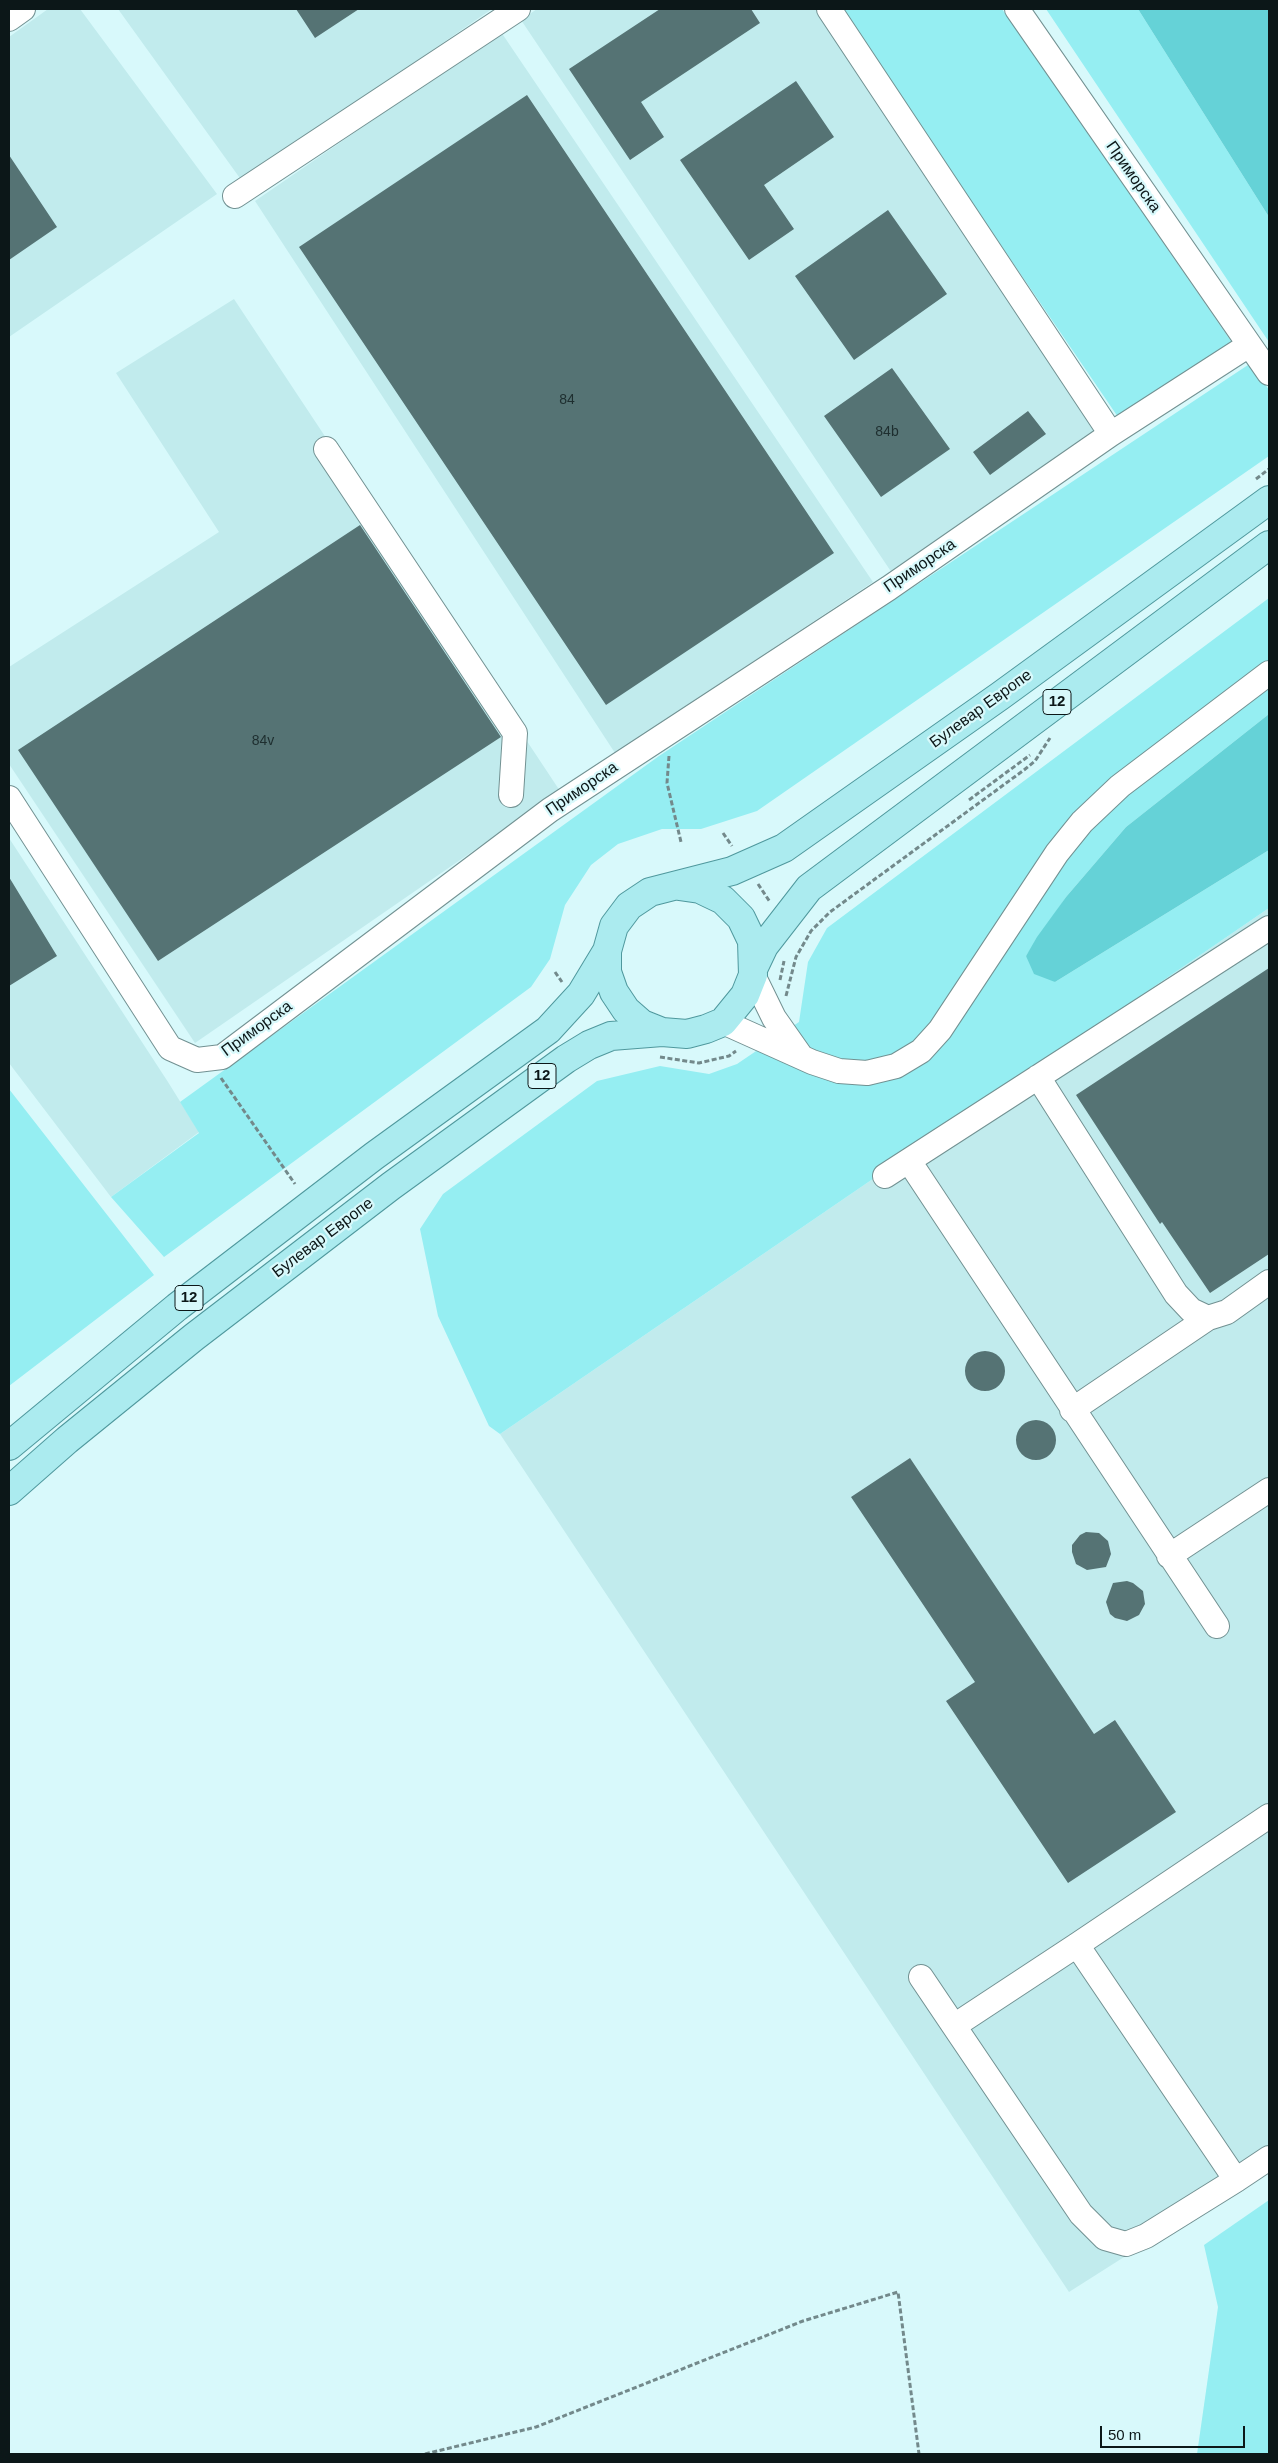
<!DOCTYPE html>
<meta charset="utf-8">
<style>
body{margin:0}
#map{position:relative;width:1278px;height:2463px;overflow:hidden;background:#d8f9fb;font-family:Arial,sans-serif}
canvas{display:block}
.frame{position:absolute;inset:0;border:10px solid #0c1718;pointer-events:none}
.scale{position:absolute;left:1100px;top:2426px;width:145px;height:22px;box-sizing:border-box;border:2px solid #0c1718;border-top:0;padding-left:6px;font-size:15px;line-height:18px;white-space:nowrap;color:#0c1718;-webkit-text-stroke:4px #d8f9fb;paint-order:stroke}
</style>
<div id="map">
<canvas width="1278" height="2463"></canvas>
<div class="frame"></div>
<div class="scale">50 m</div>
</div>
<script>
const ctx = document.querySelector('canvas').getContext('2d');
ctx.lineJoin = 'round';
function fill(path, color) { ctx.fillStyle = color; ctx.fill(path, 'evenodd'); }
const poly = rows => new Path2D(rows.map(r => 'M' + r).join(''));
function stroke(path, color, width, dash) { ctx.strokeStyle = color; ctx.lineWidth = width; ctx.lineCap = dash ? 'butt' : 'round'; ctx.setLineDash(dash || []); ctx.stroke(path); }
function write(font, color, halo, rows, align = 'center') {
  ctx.font = font + ' Arial,sans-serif'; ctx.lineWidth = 4.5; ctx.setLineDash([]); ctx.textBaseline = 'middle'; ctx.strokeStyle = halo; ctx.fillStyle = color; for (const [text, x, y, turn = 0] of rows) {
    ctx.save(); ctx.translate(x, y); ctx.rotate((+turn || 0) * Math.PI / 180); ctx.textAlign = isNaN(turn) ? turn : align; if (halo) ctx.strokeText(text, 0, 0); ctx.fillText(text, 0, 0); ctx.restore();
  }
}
const built = poly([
 [48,9,80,9,217,194,9,337,9,37],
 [118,9,492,9,242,181],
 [537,9,819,9,1099,430,892,573,521,20],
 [501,32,873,582,615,753,255,201],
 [234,299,560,791,195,1043,9,764,9,667,219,532,116,373],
 [9,838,168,1082,199,1132,111,1197,9,1063],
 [1269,908,1269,2165,1069,2292,500,1434]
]);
const green = poly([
 [840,9,1002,9,1233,344,1118,417],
 [1046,9,1138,9,1269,217,1269,342],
 [1251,363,1269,390,1269,456,757,811,701,829,662,829,618,844,591,865,565,905,550,959,531,987,164,1257,111,1197,199,1133,180,1102,659,756],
 [1269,598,1269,714,1126,827,1066,897,1026,956,1055,982,1269,850,1269,908,500,1434,489,1426,438,1316,420,1229,443,1194,597,1081,660,1066,709,1074,737,1064,799,1022,808,962,827,928],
 [9,1089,154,1275,9,1386],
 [1269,2200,1269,2454,1197,2454,1218,2307,1204,2245]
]);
const water = poly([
 [1138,9,1269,9,1269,217],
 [1269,714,1269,850,1055,982,1034,974,1026,956,1037,937,1066,897,1126,827]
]);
const building = poly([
 [296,9,359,9,315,38],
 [660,9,751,9,760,23,641,102,664,137,630,160,569,69],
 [796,81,834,137,764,185,794,229,749,260,680,160],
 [527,95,834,553,606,705,299,247],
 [9,155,57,227,9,260],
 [888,210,947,294,854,360,795,276],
 [892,368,950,449,881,497,824,416],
 [1028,411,1046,434,990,475,973,452],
 [360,525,501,737,158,961,18,750],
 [9,877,57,956,9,986],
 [1269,968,1269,1254,1210,1293,1162,1222,1160,1224,1076,1095],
 '965 1371a20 20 0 1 1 40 0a20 20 0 1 1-40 0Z',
 '1016 1440a20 20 0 1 1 40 0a20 20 0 1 1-40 0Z',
 [910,1458,1094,1734,1115,1720,1176,1812,1068,1883,946,1701,975,1682,851,1497],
 [1086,1532,1099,1533,1108,1541,1111,1554,1106,1567,1087,1570,1076,1564,1072,1552,1072,1545,1080,1535],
 [1127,1581,1133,1583,1143,1591,1145,1604,1139,1615,1127,1621,1115,1618,1110,1614,1106,1602,1113,1583]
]);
const path = poly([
 [1256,479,1269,469],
 [669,756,667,783,681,842],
 [969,800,1030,755],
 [723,833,732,846],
 [758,884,770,902],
 [555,972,562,982],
 [780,980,784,961],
 [786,996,796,957,811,931,830,912,1024,770,1035,761,1050,738],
 [660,1057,699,1063,729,1056,736,1051],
 [221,1078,295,1184],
 [425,2454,536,2427,803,2321,898,2292,919,2454]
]);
const minor = poly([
 [829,9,1111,434],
 [1017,9,1269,373],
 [9,19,23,9],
 [235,196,518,9],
 [326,449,515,733,511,795],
 [9,798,170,1048,197,1060,222,1057,550,810,889,588,1111,434,1249,345],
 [753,975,774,1018,800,1055],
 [723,1022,812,1062,839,1071,867,1073,896,1066,921,1051,940,1030,1057,853,1082,822,1120,786,1269,673],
 [1038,1077,1176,1294,1191,1310,1208,1318,1227,1312,1269,1282],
 [909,1161,1217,1626],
 [885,1176,1269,928],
 [1072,1410,1208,1318],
 [1169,1556,1269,1490],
 [1077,1945,1236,2180,1146,2236,1126,2244,1105,2238,1081,2214,954,2026,1077,1945,1269,1816],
 [921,1977,954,2026],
 [1236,2180,1269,2158]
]);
const major = poly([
 [607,951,607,972,614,992,626,1010,642,1024,662,1032],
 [754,967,764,946,809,888,1269,545],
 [9,1446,177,1307,374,1156,548,1030,581,994,607,951,614,926,629,906,650,892,732,871,784,848,1000,696,1269,500],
 [9,1491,67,1440,194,1337,391,1186,566,1059,589,1045,611,1036,662,1032,687,1034,706,1029,723,1022,745,995,753,975,752,941,741,918,723,900,700,889,679,886]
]);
const numberNames = [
 ["84",567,400],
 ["84b",887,432],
 ["84v",263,741]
];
const shields = [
 [1057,702,28],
 [542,1076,28],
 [189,1298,28]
];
const shieldNames = [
 ["12",1057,702],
 ["12",542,1076],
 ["12",189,1298]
];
const streetNames = [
 ["Приморска",1133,177,55],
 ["Приморска",920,566,-34],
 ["Булевар Европе",981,709,-36],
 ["Приморска",582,789,-34],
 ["Приморска",257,1029,-36],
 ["Булевар Европе",323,1238,-37]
];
fill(built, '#c1ebed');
fill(green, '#95eef2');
fill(water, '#65d2d7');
fill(building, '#557374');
stroke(minor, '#729192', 26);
stroke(major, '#4f989d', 30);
stroke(path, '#73898b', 3, [5, 2.5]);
stroke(minor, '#fff', 24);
stroke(major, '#abebef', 28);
write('14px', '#1e2e2f', null, numberNames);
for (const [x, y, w] of shields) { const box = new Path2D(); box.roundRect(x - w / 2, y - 12.5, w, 25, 4); ctx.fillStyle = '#d8f9fb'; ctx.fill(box); stroke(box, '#0c1718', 1); }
write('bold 15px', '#0c1718', null, shieldNames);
write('16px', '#0c1718', '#d8f9fb', streetNames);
</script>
